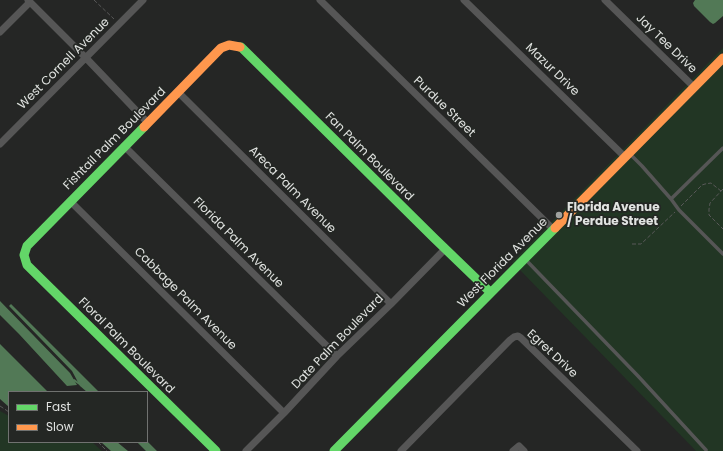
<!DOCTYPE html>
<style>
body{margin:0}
#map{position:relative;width:723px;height:451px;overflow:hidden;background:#252625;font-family:Poppins,sans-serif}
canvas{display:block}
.legend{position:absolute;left:8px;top:391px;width:140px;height:52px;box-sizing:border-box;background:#242724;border:1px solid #707270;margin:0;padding:5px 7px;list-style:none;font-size:12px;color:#e1e3e1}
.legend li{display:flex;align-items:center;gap:8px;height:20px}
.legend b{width:20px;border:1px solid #707270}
</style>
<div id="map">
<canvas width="723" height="451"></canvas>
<ul class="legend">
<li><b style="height:5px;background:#63d668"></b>Fast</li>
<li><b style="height:5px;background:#ff974d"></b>Slow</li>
</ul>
</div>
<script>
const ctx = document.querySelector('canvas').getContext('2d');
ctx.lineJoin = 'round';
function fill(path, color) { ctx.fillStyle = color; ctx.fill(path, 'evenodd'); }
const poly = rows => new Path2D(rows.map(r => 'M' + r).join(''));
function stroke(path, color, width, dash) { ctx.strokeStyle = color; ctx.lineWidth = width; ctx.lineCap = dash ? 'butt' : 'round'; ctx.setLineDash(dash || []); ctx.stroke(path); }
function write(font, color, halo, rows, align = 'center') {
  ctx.font = font + ' Poppins,sans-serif'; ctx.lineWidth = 3.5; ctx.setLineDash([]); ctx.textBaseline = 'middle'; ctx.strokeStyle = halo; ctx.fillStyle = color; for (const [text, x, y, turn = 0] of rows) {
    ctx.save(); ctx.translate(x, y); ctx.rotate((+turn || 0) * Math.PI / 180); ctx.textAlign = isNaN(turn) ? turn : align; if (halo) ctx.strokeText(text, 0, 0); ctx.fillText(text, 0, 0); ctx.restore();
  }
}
const green = poly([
 [723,48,723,52,513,264,512,262],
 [723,63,723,451,696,451,519,269],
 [0,411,9,416,9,442,92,442,102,451,0,451]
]);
const water = poly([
 [695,0,723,0,723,16,715,23,713,24,710,22,694,6,693,3],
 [0,301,70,373,77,385,67,386,19,334,0,315],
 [11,304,99,392,87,392,80,386,72,371,9,306],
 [0,344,48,392,9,392,9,407,0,399],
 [147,441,157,451,146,451,137,442,147,442],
 [101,442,117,442,128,451,111,451]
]);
const stream = poly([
 [74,380,81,385]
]);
const path = poly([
 [94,0,114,19],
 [723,189,710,203,709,209,709,215,723,229],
 [681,206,702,185,705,184,711,183,721,191],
 [632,244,641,244,675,212],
 [0,406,9,412],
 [98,442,107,451]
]);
const lane = poly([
 [630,154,642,166,671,199,723,148],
 [671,199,679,210,723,254],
 [525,259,638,376,706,450]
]);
const street = poly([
 [28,0,86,58,148,123],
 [320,0,553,229],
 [464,0,625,157],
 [605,0,694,87],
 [0,32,30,2],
 [178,92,391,304],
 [0,144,143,0],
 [124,146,337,356],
 [70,201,284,413],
 [246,451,284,413,337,356,391,304,445,249],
 [401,451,510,340,514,337,518,336,521,338,637,451],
 [513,451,519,446,524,451]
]);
const fast = poly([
 [240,47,241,47,434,238,490,292],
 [144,127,27,246,24,255,27,265,216,451],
 [334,451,555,228]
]);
const slow = poly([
 [144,127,221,48,229,45,240,47],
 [555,228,723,58]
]);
const markers = [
 [559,215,4,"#9fa19f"]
];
const streetNames = [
 ["Jay Tee Drive",666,44,44],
 ["West Cornell Avenue",64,64,-45],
 ["Mazur Drive",552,70,44],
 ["Purdue Street",444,107,44],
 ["Fishtail Palm Boulevard",115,139,-45],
 ["Fan Palm Boulevard",369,157,45],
 ["Areca Palm Avenue",292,190,45],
 ["Florida Palm Avenue",238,243,45],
 ["West Florida Avenue",503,263,-45],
 ["Cabbage Palm Avenue",185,299,45],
 ["Date Palm Boulevard",338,342,-46],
 ["Floral Palm Boulevard",126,346,45],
 ["Egret Drive",552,354,43]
];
const poiNames = [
 ["Florida Avenue",567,208],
 ["/ Perdue Street",567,222]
];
fill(green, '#223624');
fill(water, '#527956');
stroke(stream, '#527956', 2);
stroke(path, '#595959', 1, [4, 2]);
stroke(lane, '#565656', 3.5);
stroke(street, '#565656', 7);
stroke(fast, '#63d668', 9);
stroke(slow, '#ff974d', 9);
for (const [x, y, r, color] of markers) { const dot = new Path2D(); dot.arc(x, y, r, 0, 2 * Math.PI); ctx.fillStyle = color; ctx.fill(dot); stroke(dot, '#242724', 1.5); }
write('12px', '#e1e3e1', '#242724', streetNames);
write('bold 12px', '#e1e3e1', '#242724', poiNames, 'left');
</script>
